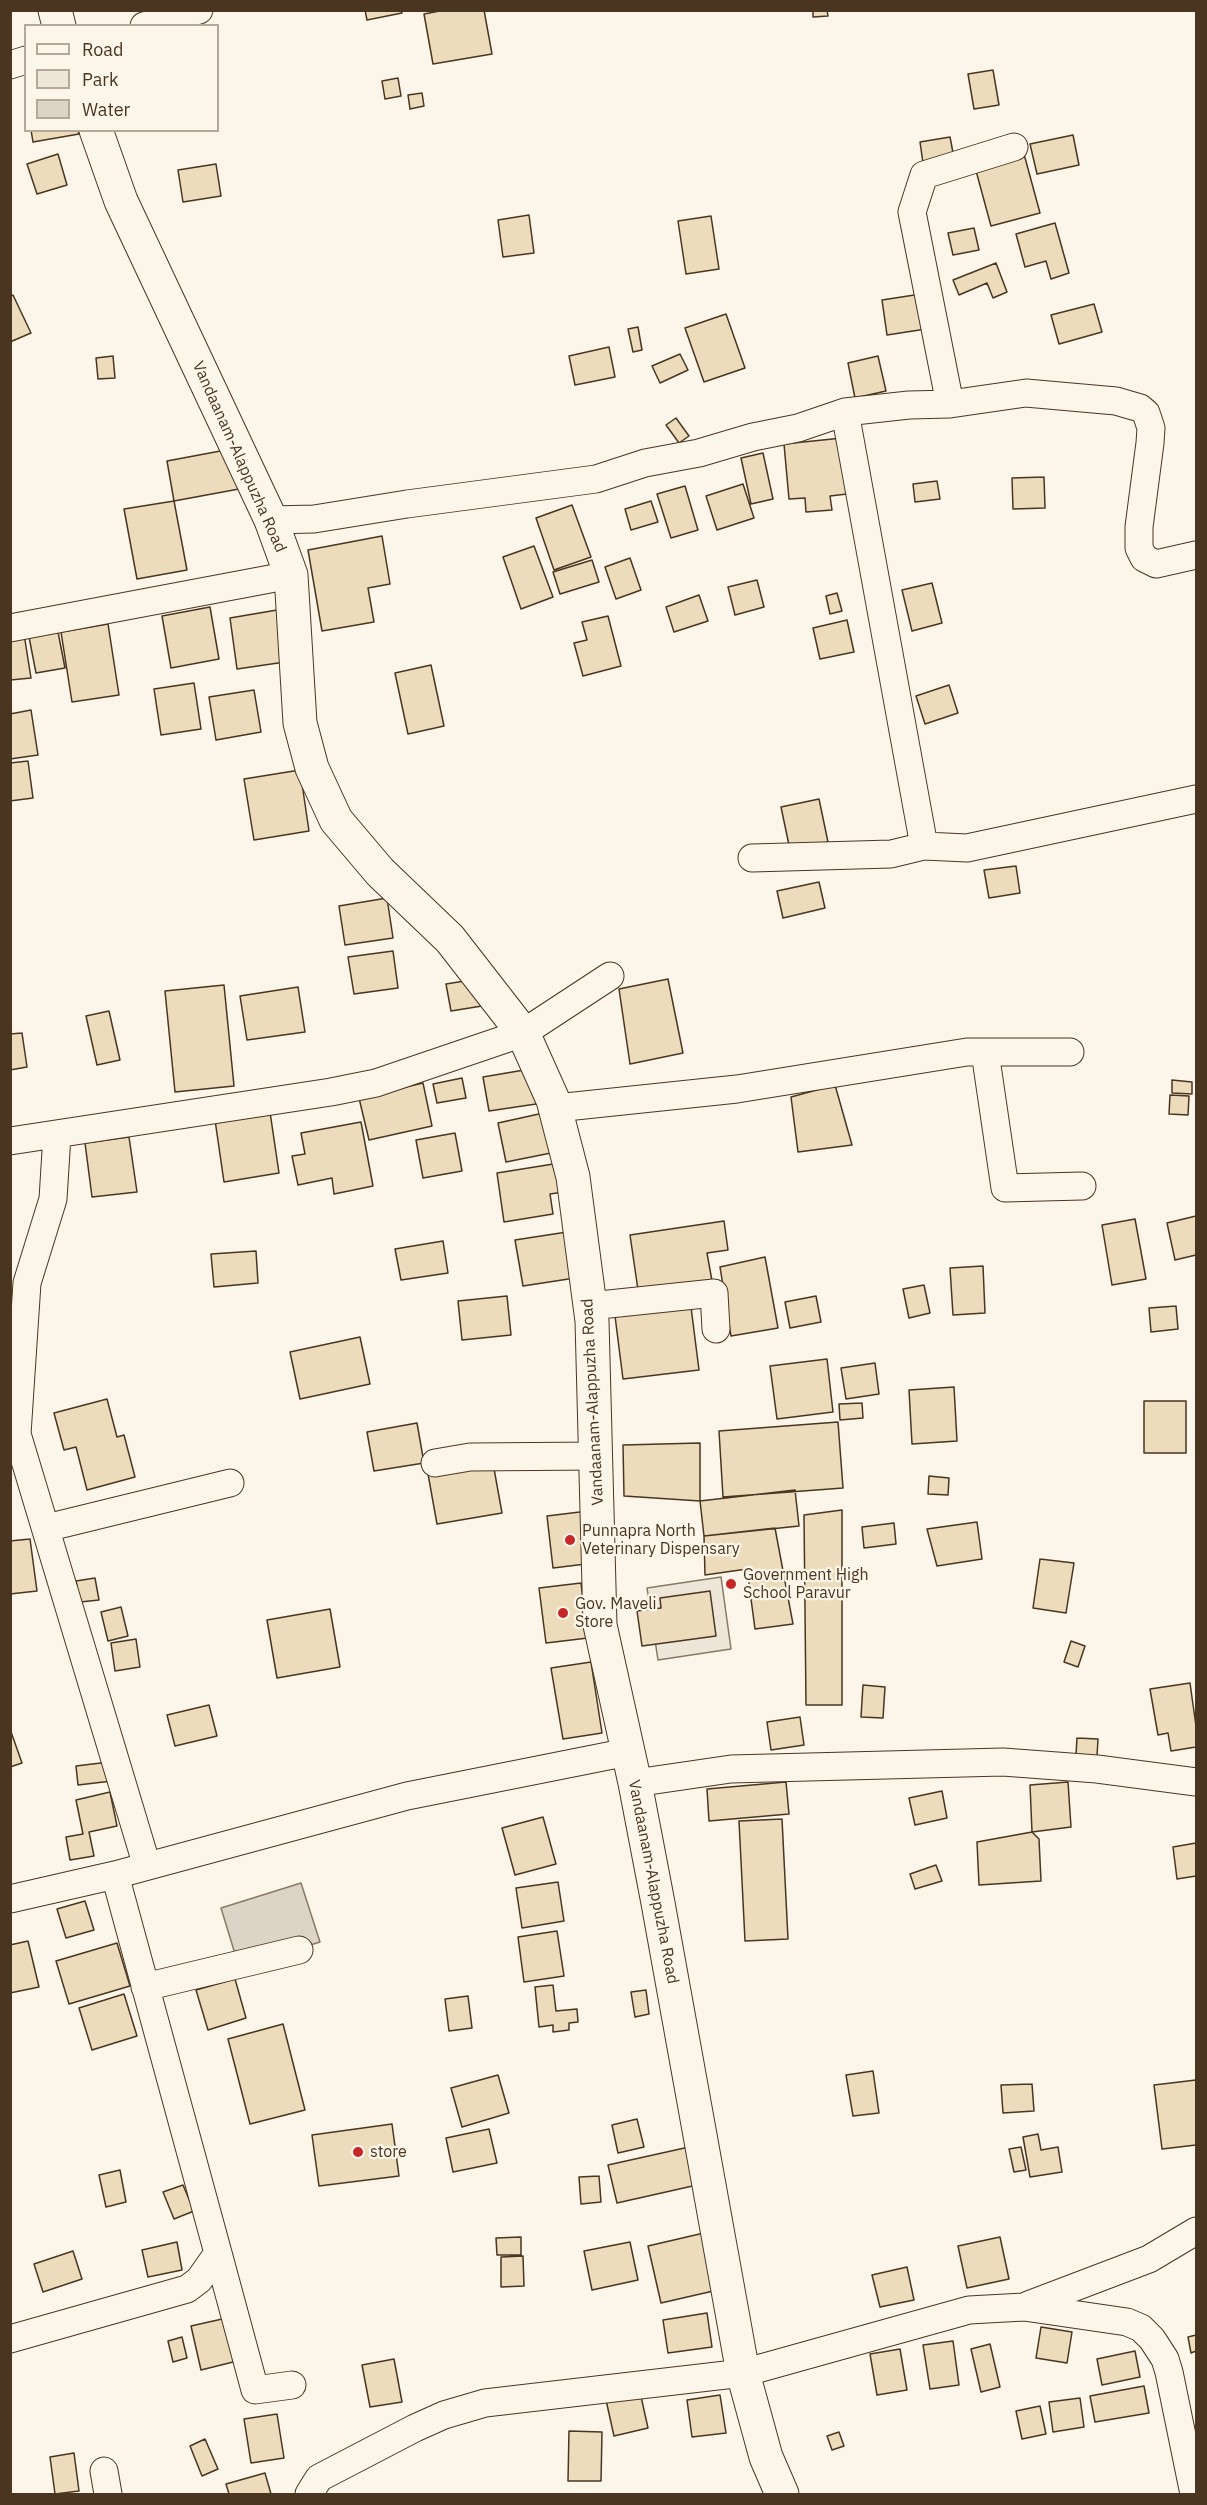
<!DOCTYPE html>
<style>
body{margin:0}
#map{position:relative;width:1207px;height:2505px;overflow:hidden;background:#fbf6e9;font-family:"IBM Plex Sans",sans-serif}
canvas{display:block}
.frame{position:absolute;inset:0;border:12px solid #4a3520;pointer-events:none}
.legend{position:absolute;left:24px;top:24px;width:195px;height:108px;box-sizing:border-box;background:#fbf6e9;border:2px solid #b4a999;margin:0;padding:8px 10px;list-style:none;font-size:18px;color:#4a3520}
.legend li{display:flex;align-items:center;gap:12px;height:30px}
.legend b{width:30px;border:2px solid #b4a999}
</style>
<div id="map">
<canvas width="1207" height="2505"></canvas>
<div class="frame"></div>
<ul class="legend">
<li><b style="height:8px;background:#fbf6e9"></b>Road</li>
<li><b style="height:16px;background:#ede6d9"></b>Park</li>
<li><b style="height:16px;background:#dcd4c6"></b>Water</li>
</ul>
</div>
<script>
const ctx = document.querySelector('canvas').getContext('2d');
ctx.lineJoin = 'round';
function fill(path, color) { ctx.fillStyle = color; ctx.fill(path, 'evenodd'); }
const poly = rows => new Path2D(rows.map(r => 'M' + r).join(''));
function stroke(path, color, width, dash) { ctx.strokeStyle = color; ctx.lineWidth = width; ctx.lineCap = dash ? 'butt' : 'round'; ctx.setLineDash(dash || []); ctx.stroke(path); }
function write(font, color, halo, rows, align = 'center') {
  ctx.font = font + ' "IBM Plex Sans",sans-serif'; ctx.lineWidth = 4.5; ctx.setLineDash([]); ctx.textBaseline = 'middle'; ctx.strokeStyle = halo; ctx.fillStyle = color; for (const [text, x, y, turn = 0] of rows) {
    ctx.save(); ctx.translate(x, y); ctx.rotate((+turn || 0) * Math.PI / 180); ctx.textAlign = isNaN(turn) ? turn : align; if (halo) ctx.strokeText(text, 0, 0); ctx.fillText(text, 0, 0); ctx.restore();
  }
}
const green = poly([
 [721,1577,731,1649,658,1660,647,1588,721,1577]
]);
const water = poly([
 [301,1883,320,1942,239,1967,221,1908,301,1883]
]);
const building = poly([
 [365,10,401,10,402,13,367,20,365,10],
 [445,10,484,10,492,54,433,64,424,14,445,10],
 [813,10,827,10,828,16,813,17,813,10],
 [993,70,999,105,974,109,968,74,993,70],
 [398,78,401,96,385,99,382,81,398,78],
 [422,93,424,106,410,109,408,95,422,93],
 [31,130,78,130,79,134,33,142,31,130],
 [1073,135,1079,165,1037,174,1030,144,1073,135],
 [950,137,954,158,923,163,920,142,950,137],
 [58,154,67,185,37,194,27,164,58,154],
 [1024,154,1040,213,991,226,975,167,1024,154],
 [216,164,221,196,183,202,178,170,216,164],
 [529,215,534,253,503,257,498,220,529,215],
 [711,216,719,269,686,274,678,221,711,216],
 [1055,223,1069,273,1051,279,1046,261,1025,267,1016,234,1055,223],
 [974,228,979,250,953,255,948,233,974,228],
 [996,263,1007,292,993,298,987,283,959,295,953,280,996,263],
 [921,294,926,329,887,335,882,300,921,294],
 [13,295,31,333,10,342,10,297,13,295],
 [1094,304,1102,332,1059,344,1051,315,1094,304],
 [726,314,745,368,704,382,685,328,726,314],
 [638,327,642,350,633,352,628,329,638,327],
 [609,347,615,377,575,385,569,356,609,347],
 [680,354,688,370,660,383,652,366,680,354],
 [113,356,115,378,98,379,96,358,113,356],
 [878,356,886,391,855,398,848,363,878,356],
 [676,418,689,436,679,443,666,425,676,418],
 [842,438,847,494,830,496,832,510,806,512,805,498,789,499,784,444,842,438],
 [231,449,239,489,174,501,167,461,231,449],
 [763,453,773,499,751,504,741,458,763,453],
 [1044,477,1045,508,1013,509,1012,478,1044,477],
 [937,481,940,499,915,502,913,484,937,481],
 [743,484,754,518,717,530,706,496,743,484],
 [685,486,698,530,671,538,657,494,685,486],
 [174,501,187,570,137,579,124,509,174,501],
 [651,501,658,522,631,530,625,509,651,501],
 [572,505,591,557,554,570,536,518,572,505],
 [382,536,390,584,368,588,374,622,322,631,308,550,382,536],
 [534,546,553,597,521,609,503,557,534,546],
 [630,558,641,590,616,599,605,567,630,558],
 [592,560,599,582,560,594,553,572,592,560],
 [757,580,764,607,735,615,728,587,757,580],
 [932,583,942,623,912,631,902,590,932,583],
 [837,593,842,611,830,614,826,596,837,593],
 [699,595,708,621,674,632,666,607,699,595],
 [210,607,219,659,171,668,162,616,210,607],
 [277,610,285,662,237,669,230,618,277,610],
 [608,616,621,666,583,676,574,643,587,640,582,622,608,616],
 [847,620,854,652,820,659,813,628,847,620],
 [108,624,119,695,72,702,61,632,108,624],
 [58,632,65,668,36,673,29,637,58,632],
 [24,634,31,678,10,680,10,636,24,634],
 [431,665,444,726,408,734,395,673,431,665],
 [194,683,201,729,161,735,154,689,194,683],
 [949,685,958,713,925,724,916,696,949,685],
 [254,690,261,732,216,740,209,697,254,690],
 [31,710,38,755,10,759,10,714,31,710],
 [28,761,33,798,10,801,10,763,28,761],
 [300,770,309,831,254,840,244,779,300,770],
 [819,799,828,842,790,850,781,807,819,799],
 [1016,866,1020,893,989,898,984,870,1016,866],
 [819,882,825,908,783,918,777,891,819,882],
 [387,898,393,938,345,945,339,906,387,898],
 [393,951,398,988,354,994,348,957,393,951],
 [477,979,482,1006,451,1011,446,984,477,979],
 [668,979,683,1053,630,1064,619,989,668,979],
 [224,985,234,1086,175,1092,165,991,224,985],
 [298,987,305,1032,247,1040,240,996,298,987],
 [109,1011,120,1060,97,1065,86,1016,109,1011],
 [22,1033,27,1067,10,1070,10,1034,22,1033],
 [530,1069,536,1104,489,1111,483,1077,530,1069],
 [462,1078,466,1098,437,1103,433,1084,462,1078],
 [1172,1080,1192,1082,1192,1094,1172,1093,1172,1080],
 [423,1083,432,1126,369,1140,359,1098,423,1083],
 [835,1085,852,1145,798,1152,791,1097,835,1085],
 [1170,1095,1189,1096,1188,1115,1169,1114,1170,1095],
 [270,1112,279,1173,224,1182,215,1120,270,1112],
 [548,1112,556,1152,506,1162,498,1123,548,1112],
 [361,1122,373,1186,334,1194,332,1178,298,1185,292,1156,305,1154,301,1133,361,1122],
 [455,1133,462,1171,423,1178,416,1140,455,1133],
 [129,1137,137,1192,92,1197,85,1143,129,1137],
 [566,1162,570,1191,550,1194,553,1214,504,1222,497,1173,566,1162],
 [1196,1216,1196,1255,1175,1260,1167,1223,1196,1216],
 [1135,1219,1146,1279,1112,1285,1102,1225,1135,1219],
 [724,1221,728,1250,707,1253,712,1281,638,1290,630,1235,724,1221],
 [567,1232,575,1278,523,1286,515,1240,567,1232],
 [443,1241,448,1273,401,1280,395,1249,443,1241],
 [256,1251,258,1283,214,1287,211,1254,256,1251],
 [765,1257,778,1328,731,1336,720,1267,765,1257],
 [983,1266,985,1313,953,1315,950,1268,983,1266],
 [924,1285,930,1313,909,1318,903,1289,924,1285],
 [507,1296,511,1335,462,1340,458,1301,507,1296],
 [816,1296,821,1322,790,1328,785,1302,816,1296],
 [1176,1306,1178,1329,1151,1332,1149,1308,1176,1306],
 [691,1307,699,1370,623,1379,615,1316,691,1307],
 [360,1337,370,1384,300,1399,290,1352,360,1337],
 [827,1359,833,1412,777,1419,770,1366,827,1359],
 [875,1363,879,1394,846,1399,841,1368,875,1363],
 [954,1387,957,1441,912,1444,909,1390,954,1387],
 [107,1399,117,1437,124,1435,135,1477,87,1490,76,1447,64,1450,54,1413,107,1399],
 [1144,1401,1186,1401,1186,1453,1144,1453,1144,1401],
 [862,1403,863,1418,840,1420,839,1404,862,1403],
 [838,1422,843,1488,723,1497,719,1431,838,1422],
 [417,1423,424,1463,374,1471,367,1432,417,1423],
 [700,1443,700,1501,624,1496,623,1445,700,1443],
 [493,1463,502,1513,437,1524,428,1474,493,1463],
 [929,1476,949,1478,948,1495,928,1494,929,1476],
 [795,1490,799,1526,704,1536,700,1501,795,1490],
 [842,1510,842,1705,806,1705,804,1515,842,1510],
 [588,1511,594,1563,553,1568,547,1516,588,1511],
 [977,1522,982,1559,937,1566,927,1529,977,1522],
 [894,1523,896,1544,864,1548,862,1527,894,1523],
 [775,1528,793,1624,755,1629,747,1569,705,1575,704,1536,775,1528],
 [30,1539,37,1591,10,1594,10,1541,30,1539],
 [1040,1559,1074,1563,1066,1613,1033,1608,1040,1559],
 [95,1578,99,1600,80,1602,76,1581,95,1578],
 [581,1583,588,1638,546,1643,539,1588,581,1583],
 [710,1591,716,1636,642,1646,637,1611,661,1608,660,1598,710,1591],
 [121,1607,128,1636,108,1641,101,1612,121,1607],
 [330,1609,340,1667,277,1678,267,1620,330,1609],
 [136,1639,140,1667,115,1671,111,1643,136,1639],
 [1071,1641,1085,1646,1078,1667,1064,1662,1071,1641],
 [591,1662,602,1733,563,1739,551,1668,591,1662],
 [1190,1683,1196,1726,1196,1747,1171,1751,1168,1733,1158,1735,1150,1689,1190,1683],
 [863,1685,885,1687,883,1718,861,1717,863,1685],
 [209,1705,217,1736,175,1746,167,1715,209,1705],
 [800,1717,804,1745,771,1750,767,1722,800,1717],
 [10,1729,22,1763,10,1767,10,1729],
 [1077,1738,1098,1739,1097,1756,1076,1755,1077,1738],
 [109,1762,112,1781,78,1785,76,1766,109,1762],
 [786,1782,789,1814,709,1821,707,1789,786,1782],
 [1068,1782,1071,1827,1032,1832,1030,1785,1068,1782],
 [942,1791,947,1818,915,1825,909,1798,942,1791],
 [110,1792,117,1826,89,1832,94,1856,70,1860,66,1837,83,1834,76,1800,110,1792],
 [543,1817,556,1864,515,1875,502,1828,543,1817],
 [782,1819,788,1939,745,1941,739,1821,782,1819],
 [1032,1832,1039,1839,1041,1881,979,1885,977,1842,1032,1832],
 [1196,1843,1196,1876,1177,1879,1173,1847,1196,1843],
 [936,1865,942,1881,915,1889,910,1874,936,1865],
 [558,1882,564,1921,522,1928,516,1888,558,1882],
 [85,1901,94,1930,66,1938,57,1909,85,1901],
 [557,1931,564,1976,524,1982,518,1937,557,1931],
 [28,1941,39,1987,10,1993,10,1945,28,1941],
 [117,1943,130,1986,69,2004,56,1961,117,1943],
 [235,1979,246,2018,208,2030,196,1990,235,1979],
 [553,1985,556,2011,577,2009,578,2022,569,2023,569,2030,553,2032,553,2025,539,2027,535,1987,553,1985],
 [646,1990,649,2014,635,2017,631,1992,646,1990],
 [124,1994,137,2036,92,2050,79,2008,124,1994],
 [468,1996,472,2028,449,2031,445,1999,468,1996],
 [283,2024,305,2110,250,2124,228,2039,283,2024],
 [873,2071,879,2113,853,2116,846,2075,873,2071],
 [498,2075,509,2113,462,2127,451,2088,498,2075],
 [1196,2080,1196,2145,1162,2149,1154,2085,1196,2080],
 [1032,2084,1034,2111,1003,2113,1001,2085,1032,2084],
 [637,2119,644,2147,618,2153,612,2125,637,2119],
 [392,2124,399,2176,319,2186,312,2135,392,2124],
 [489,2129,497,2163,453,2172,446,2138,489,2129],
 [1038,2134,1041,2150,1058,2147,1062,2172,1030,2177,1023,2137,1038,2134],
 [689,2147,697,2185,617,2203,608,2165,689,2147],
 [1021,2147,1026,2170,1014,2172,1009,2149,1021,2147],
 [120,2170,126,2202,106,2207,99,2175,120,2170],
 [599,2176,601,2202,581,2204,579,2177,599,2176],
 [183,2185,194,2211,174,2219,163,2192,183,2185],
 [708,2232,722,2289,661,2303,648,2246,708,2232],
 [521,2237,521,2255,497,2255,496,2238,521,2237],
 [1000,2237,1009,2279,967,2288,958,2246,1000,2237],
 [177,2242,182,2270,148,2277,142,2250,177,2242],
 [630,2242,638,2280,592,2290,584,2251,630,2242],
 [73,2251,82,2279,43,2292,34,2264,73,2251],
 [523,2256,524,2286,501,2287,501,2257,523,2256],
 [907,2267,914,2300,880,2307,872,2275,907,2267],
 [707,2313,712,2347,668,2353,663,2320,707,2313],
 [231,2317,241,2360,201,2370,191,2326,231,2317],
 [1041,2327,1072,2332,1067,2363,1036,2358,1041,2327],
 [1196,2335,1196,2351,1191,2353,1188,2337,1196,2335],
 [182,2337,187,2358,173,2362,168,2341,182,2337],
 [953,2341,959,2385,930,2389,923,2345,953,2341],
 [990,2344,1000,2387,981,2392,971,2349,990,2344],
 [900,2349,907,2390,877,2395,870,2354,900,2349],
 [1135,2351,1140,2377,1102,2385,1097,2359,1135,2351],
 [394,2359,402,2402,370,2407,362,2365,394,2359],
 [1144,2386,1149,2413,1095,2422,1090,2396,1144,2386],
 [640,2392,648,2428,614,2436,606,2400,640,2392],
 [720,2395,726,2433,692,2437,687,2400,720,2395],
 [1080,2398,1084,2427,1053,2432,1049,2402,1080,2398],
 [1040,2406,1046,2434,1022,2439,1016,2411,1040,2406],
 [277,2414,284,2458,251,2463,244,2419,277,2414],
 [569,2431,602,2432,601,2481,568,2481,569,2431],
 [839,2432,844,2446,832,2450,827,2436,839,2432],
 [205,2439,218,2469,202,2476,190,2446,205,2439],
 [74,2453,79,2491,55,2494,50,2457,74,2453],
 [265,2473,271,2494,229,2494,226,2484,265,2473]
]);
const minor = poly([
 [144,26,199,10],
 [10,65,26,60],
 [950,404,912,212,924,175,1014,147],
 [845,412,924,846],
 [271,520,314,519,407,504,596,479,645,463,699,453,753,437,798,428,845,412,909,405,950,404,1026,393,1116,401,1140,408,1146,413,1151,428,1150,443,1139,527,1139,548,1144,558,1156,564,1196,555],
 [10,628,291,575],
 [752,858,891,854,924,846,967,848,1196,799],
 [985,1052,1005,1188,1082,1186],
 [556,1108,737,1089,967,1052,1070,1052],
 [57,1135,53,1199,27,1283,17,1434,147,1866],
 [10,1141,331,1092,376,1083,523,1033,610,976],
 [590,1306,714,1293,716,1329],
 [435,1463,470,1457,597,1456],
 [46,1528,230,1483],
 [635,1783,731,1769,1003,1762,1097,1769,1196,1782],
 [10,1899,115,1875,407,1796,628,1752],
 [145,1987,299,1950],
 [218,2253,255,2390,292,2385],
 [1028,2305,1149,2259,1196,2231],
 [10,2339,187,2289,199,2280,218,2253,115,1875],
 [104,2471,108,2494],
 [309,2494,319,2478,415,2428,444,2415,485,2403,743,2373,969,2310,1024,2307,1127,2322,1141,2328,1152,2339,1165,2359,1169,2372,1194,2494]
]);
const major = poly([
 [55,10,59,26],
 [96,130,121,201,271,520,291,575,300,723,312,768,336,820,380,872,450,939,523,1033,553,1100,573,1177,592,1321,600,1625,635,1783,658,1903,743,2373,766,2457,782,2494]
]);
const markers = [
 [570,1540,6,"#c62828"],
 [731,1584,6,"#c62828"],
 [563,1613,6,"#c62828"],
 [358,2152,6,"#c62828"]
];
const streetNames = [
 ["Vandaanam-Alappuzha Road",239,457,66],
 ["Vandaanam-Alappuzha Road",593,1402,-93],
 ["Vandaanam-Alappuzha Road",653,1882,79]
];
const poiNames = [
 ["Punnapra North",582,1531],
 ["Veterinary Dispensary",582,1549],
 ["Government High",743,1575],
 ["School Paravur",743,1593],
 ["Gov. Maveli",575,1604],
 ["Store",575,1622],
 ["store",370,2152]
];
fill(green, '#ede6d9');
stroke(green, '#887966', 1.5);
fill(water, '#dcd4c6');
stroke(water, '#887966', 1.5);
fill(building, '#ecdcbc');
stroke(building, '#4a3520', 1.5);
stroke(minor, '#4a3520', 29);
stroke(major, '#4a3520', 35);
stroke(minor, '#fbf6e9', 27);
stroke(major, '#fbf6e9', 33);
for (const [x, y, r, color] of markers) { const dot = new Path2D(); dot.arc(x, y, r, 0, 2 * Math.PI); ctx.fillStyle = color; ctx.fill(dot); stroke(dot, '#fbf6e9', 2); }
write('16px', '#4a3520', '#fbf6e9', streetNames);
write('16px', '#4a3520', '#fbf6e9', poiNames, 'left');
</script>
